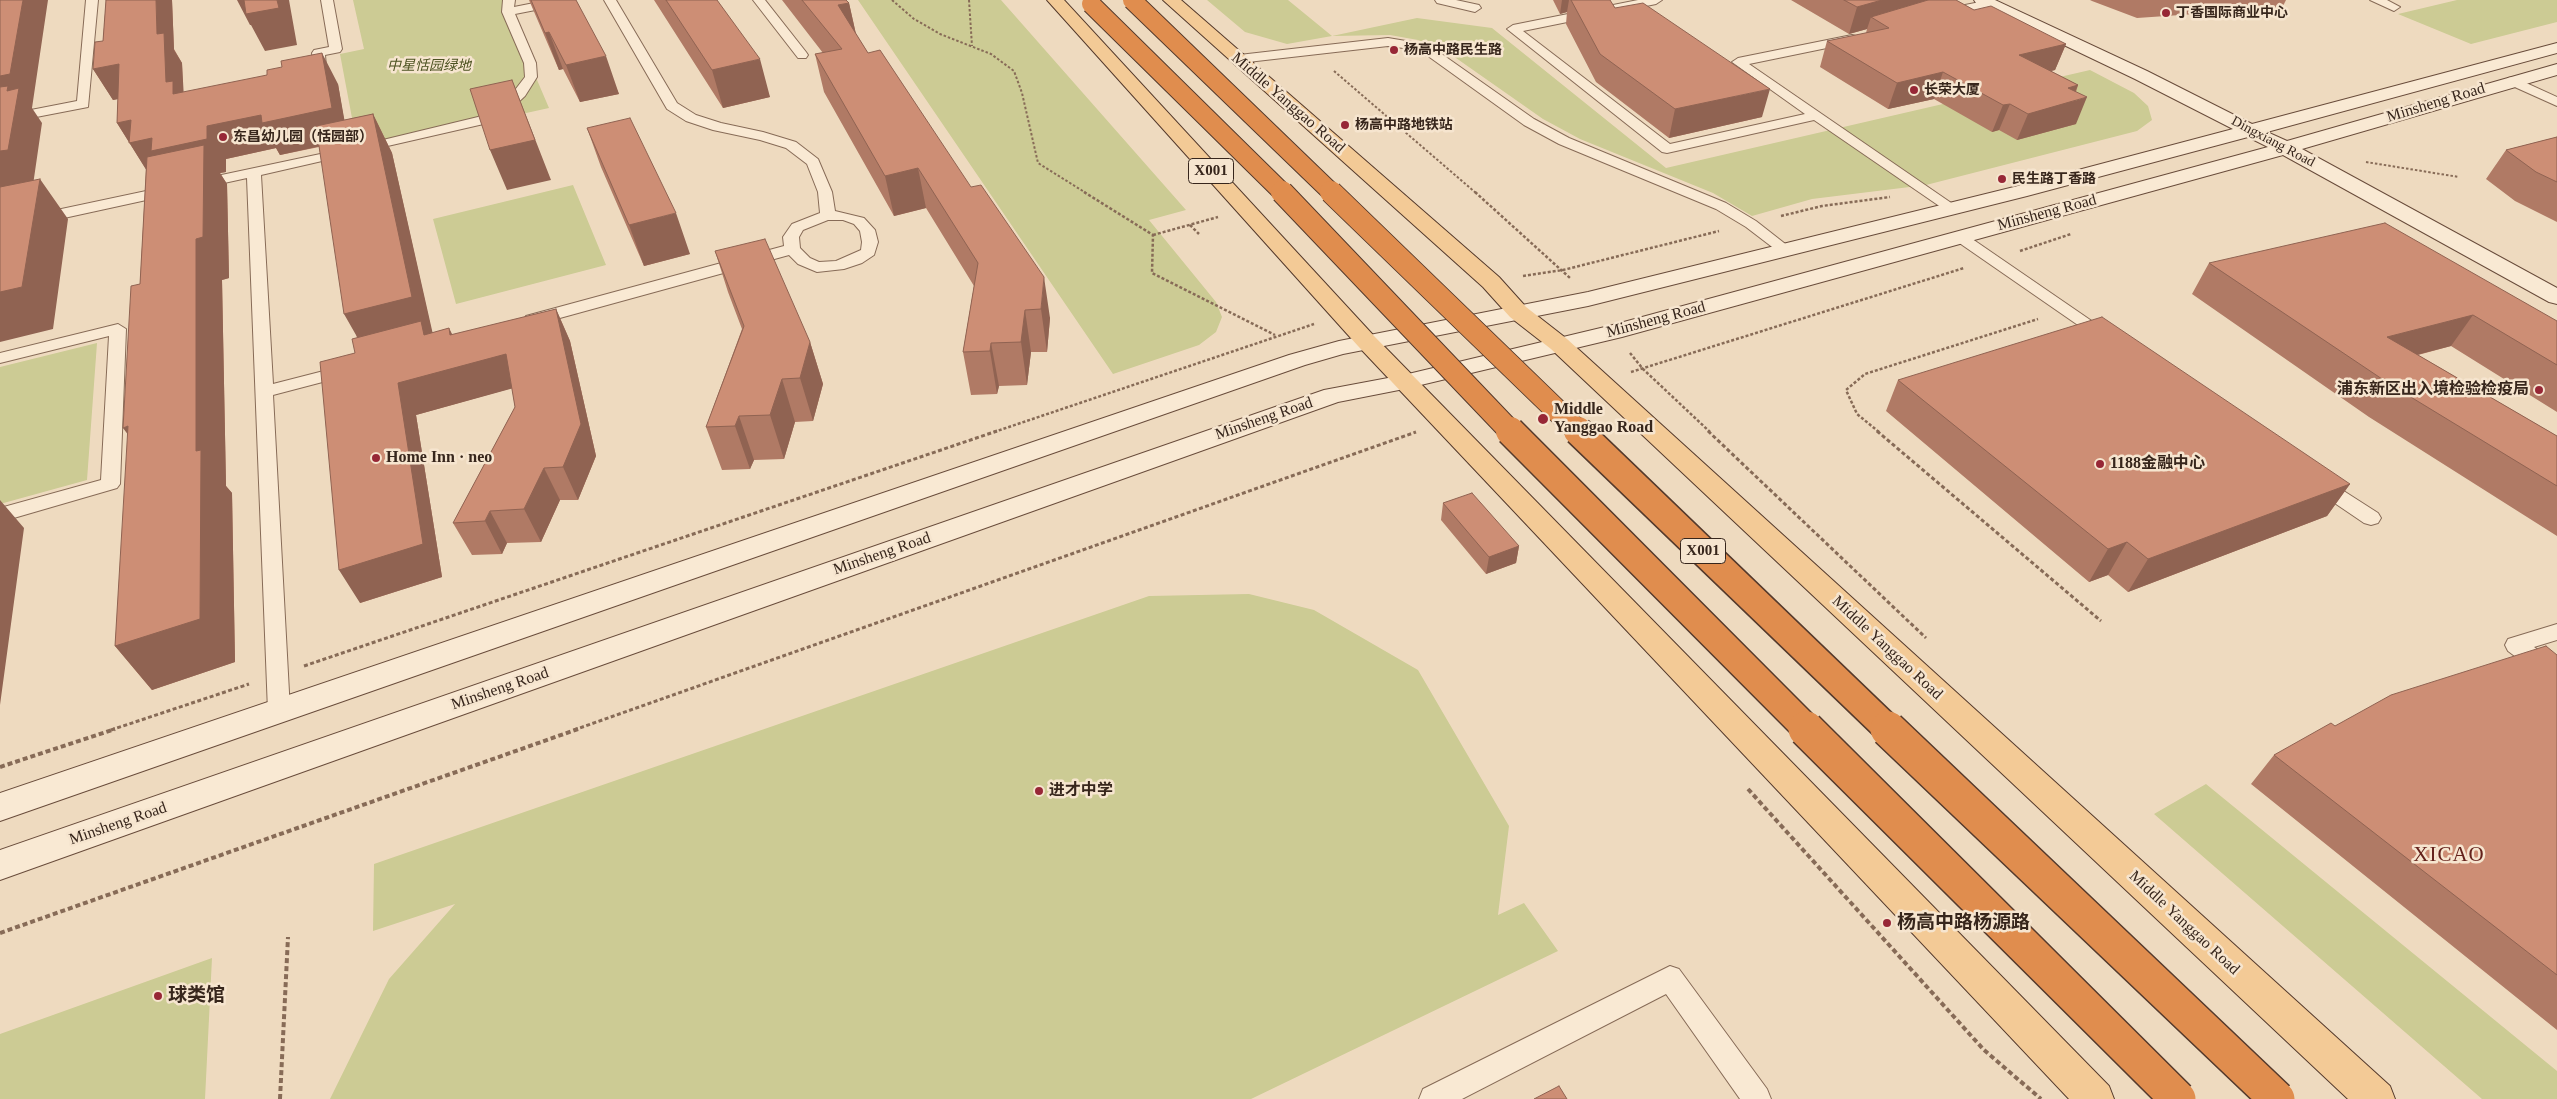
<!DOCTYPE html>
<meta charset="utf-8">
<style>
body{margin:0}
canvas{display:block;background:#eedabf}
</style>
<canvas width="2557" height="1099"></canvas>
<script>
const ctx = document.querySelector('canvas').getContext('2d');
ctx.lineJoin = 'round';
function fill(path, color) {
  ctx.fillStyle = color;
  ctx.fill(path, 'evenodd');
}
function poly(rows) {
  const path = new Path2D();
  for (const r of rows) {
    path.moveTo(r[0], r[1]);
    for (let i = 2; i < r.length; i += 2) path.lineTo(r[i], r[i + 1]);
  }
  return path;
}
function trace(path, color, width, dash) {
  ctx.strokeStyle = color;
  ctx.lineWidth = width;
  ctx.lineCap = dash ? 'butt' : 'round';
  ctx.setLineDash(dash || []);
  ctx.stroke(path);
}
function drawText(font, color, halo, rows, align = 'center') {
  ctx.font = font + ' "Times New Roman","Noto Sans SC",serif';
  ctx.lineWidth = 5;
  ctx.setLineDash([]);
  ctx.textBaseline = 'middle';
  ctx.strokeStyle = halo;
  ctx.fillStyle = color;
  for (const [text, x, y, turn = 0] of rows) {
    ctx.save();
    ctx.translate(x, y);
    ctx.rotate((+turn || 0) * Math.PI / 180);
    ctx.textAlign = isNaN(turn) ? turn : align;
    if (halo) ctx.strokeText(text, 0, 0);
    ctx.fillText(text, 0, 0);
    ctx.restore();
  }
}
fill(poly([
 [353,0,509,0,508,12,549,108,358,150,340,54,364,49],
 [858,0,1001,0,1186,210,1149,220,1216,302,1222,317,1216,332,1199,345,1113,374],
 [1207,0,1288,0,1332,36,1417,18,1492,28,1666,168,2090,70,2134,93,2148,106,2152,120,2137,131,1926,185,1812,199,1752,216,1713,193,1580,139,1543,119,1446,51,1418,40,1390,35,1332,36,1287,44,1245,32],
 [2457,0,2557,0,2557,22,2471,44,2398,14],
 [573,185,606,265,456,304,433,219],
 [97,343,87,480,0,504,0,367],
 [1249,594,1314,610,1418,670,1509,826,1498,915,1524,903,1558,951,1251,1099,330,1099,389,979,455,904,373,931,374,864,1149,596],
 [2206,784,2557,1071,2557,1099,2482,1099,2154,814],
 [212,958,205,1099,0,1099,0,1034]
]), '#cccb94');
const lane = poly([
 [86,0,98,0,88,107,0,124,0,116,77,101,86,0],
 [321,0,333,0,342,49,340,52,325,55,327,79,321,83,315,79,312,53,314,50,329,47,321,0],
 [503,0,515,0,514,7,549,0,572,0,566,4,515,14,536,63,537,77,525,96,510,110,488,123,261,175,273,384,347,365,353,366,356,370,353,374,273,395,290,711,287,717,279,720,271,717,268,711,247,178,0,232,0,222,358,146,478,117,500,104,515,90,525,77,524,63,502,12,503,0],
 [604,0,616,0,677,103,696,115,721,123,763,132,796,142,818,159,832,192,835,211,864,218,875,230,878,242,874,255,862,263,844,269,817,272,798,264,789,255,538,324,526,324,524,320,526,316,784,246,783,237,792,224,820,213,818,192,807,164,786,148,760,140,713,130,686,121,667,109,604,0],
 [828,220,843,220,854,224,860,231,862,242,861,250,836,261,819,262,810,258,800,248,799,237,803,230,828,220],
 [753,0,765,0,806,52,808,55,806,58,798,58,753,0],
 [1435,0,1456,0,1479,5,1481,8,1475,12,1437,3,1435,0],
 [1638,0,1662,0,1656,4,1523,31,1670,144,1805,114,1732,62,1738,58,1852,35,1856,36,1858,39,1856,42,1749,64,1960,209,1953,213,1948,212,1814,120,1667,153,1662,152,1507,29,1513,25,1638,0],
 [1990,0,1994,1,1994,7,1945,17,1939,13,1945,9,1990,0],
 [2370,0,2387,0,2400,7,2394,11,2370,0],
 [1388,38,1418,43,1436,50,1534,119,1569,138,1726,203,1756,221,1793,250,1790,253,1780,253,1746,227,1716,209,1559,144,1524,125,1428,56,1411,49,1388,46,1239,63,1233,59,1239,55,1388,38],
 [2513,77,2557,97,2557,106,2508,84,2506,81,2508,78,2513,77],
 [1960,232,1965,234,2115,337,2113,341,2107,342,2101,341,1955,240,1952,237,1960,232],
 [118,324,126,329,120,484,117,488,0,522,0,508,101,480,109,336,0,363,0,353,118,324],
 [2318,477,2325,479,2378,513,2381,518,2378,523,2371,525,2364,523,2311,487,2308,483,2311,479,2318,477],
 [2557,624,2557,640,2534,647,2557,664,2557,684,2549,682,2508,651,2505,645,2508,639,2557,624],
 [1670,966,1679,969,1767,1089,1771,1099,1740,1099,1666,994,1462,1099,1419,1099,1423,1089,1670,966]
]);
const secondary = poly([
 [1974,0,1995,0,2147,71,2252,124,2557,43,2557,53,2267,132,2287,141,2557,64,2557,75,2302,149,2557,288,2557,304,2549,302,2283,155,1622,337,1404,389,1338,402,0,880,0,850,1324,390,1404,375,1609,326,2268,147,2248,137,2027,196,1588,306,1343,354,1305,365,0,821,0,793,1289,355,1339,341,1588,292,2014,187,2233,129,2135,79,1976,3,1974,0]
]);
const primary = poly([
 [1047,0,1064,0,1374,336,2109,1086,2114,1099,2069,1099,1358,346,1047,0],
 [1163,0,1181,0,1499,277,1526,307,1567,339,2390,1086,2395,1099,2348,1099,1551,349,1510,317,1483,287,1163,0]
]);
trace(lane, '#876b57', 2);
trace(secondary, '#694c3b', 2);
trace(primary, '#553a2c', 2);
trace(poly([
 [892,0,914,19,940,34,991,54,1014,71,1022,93,1038,163,1086,193],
 [969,0,972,46],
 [1334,71,1476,193],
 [2366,162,2459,177]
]), '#876b57', 2, [2.5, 2]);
trace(poly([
 [1084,192,1153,235,1152,273,1275,335],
 [1475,192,1570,278],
 [1781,216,1822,206,1890,197],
 [1190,225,1199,234],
 [1153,235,1218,217],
 [2020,251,2071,234],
 [1523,276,1563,270,1719,231],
 [1630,353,1643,369,1710,432],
 [1631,372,1964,268],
 [994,432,1314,324],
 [1879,432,1857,414,1846,390,1865,374,2038,319]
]), '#876b57', 2.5, [3, 2]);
trace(poly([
 [1708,431,1926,638],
 [1877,431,2101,621],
 [304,666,997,431],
 [111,730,249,684],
 [574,730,1416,432]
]), '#876b57', 3, [4, 2.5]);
trace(poly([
 [0,767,115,729],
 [1748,789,1984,1050,2041,1099],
 [0,933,578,729],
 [280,1099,288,937]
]), '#876b57', 4, [5, 3]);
fill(lane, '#f9e9d3');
fill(secondary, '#f9e9d3');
fill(primary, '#f3ca96');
const highwayBridgeFar3 = poly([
 [1132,0,1332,193],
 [1091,4,1283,193]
]);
const highwayBridgeFar2 = poly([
 [1282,192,1511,432],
 [1331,192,1579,432]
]);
const highwayBridgeFar1 = poly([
 [1510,431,1808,730],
 [1578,431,1889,730]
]);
const highwayBridge = poly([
 [1806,729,2178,1099],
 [1888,729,2277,1099]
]);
trace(highwayBridgeFar3, '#553a2c', 20, []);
trace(highwayBridgeFar2, '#553a2c', 24, []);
trace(highwayBridgeFar1, '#553a2c', 31, []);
trace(highwayBridge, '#553a2c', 38, []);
trace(highwayBridgeFar3, '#e08d4e', 18);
trace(highwayBridgeFar2, '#e08d4e', 22);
trace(highwayBridgeFar1, '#e08d4e', 28);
trace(highwayBridge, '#e08d4e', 35);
fill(poly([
 [106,0,172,0,174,49,182,63,183,92,338,84,344,120,373,114,392,153,432,333,449,328,452,335,556,309,570,341,596,456,578,500,560,500,541,542,507,543,502,554,472,555,453,523,515,407,512,388,416,415,442,577,360,603,355,353,357,338,319,147,280,155,276,148,226,159,226,172,220,173,227,184,229,278,222,280,226,486,232,493,235,662,152,690,115,646,140,284,146,169,117,123,118,99,113,100,93,69,103,41],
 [529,0,576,0,619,94,580,102,563,69,559,70],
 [654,0,717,0,770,97,723,108],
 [782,0,846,0,849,3,856,34,868,53,1050,318,1047,352,1031,352,1027,385,999,386,997,394,971,395,963,352,974,286,926,208,894,216,824,92,815,54,823,53],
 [1553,0,1610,0,1615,8,1762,117,1669,138,1596,82,1566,24,1567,12,1560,14],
 [1791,0,1956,0,1974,10,2066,44,2055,70,2051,71,2078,85,2076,92,2076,124,2017,140,1999,130,1992,132,1934,99,1888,109,1820,67,1827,41,1866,33,1867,29,1849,34],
 [2090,0,2286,0,2282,8,2137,18,2092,1],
 [587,128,690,254,644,266,601,167],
 [2557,137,2557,222,2515,201,2486,179,2506,150],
 [715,251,810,342,823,384,813,421,795,422,784,459,754,460,750,469,722,470,706,427,742,329,728,292],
 [2209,263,2557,321,2557,412,2451,346,2418,355,2557,436,2557,536,2369,417,2192,294],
 [1898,380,2350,484,2327,516,2128,592,2108,575,2089,582,1886,411],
 [1443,503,1519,546,1516,563,1486,574,1441,520],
 [2557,655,2557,1030,2251,784,2274,755,2335,726]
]), '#b07a65');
fill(poly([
 [23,0,48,0,32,108,42,123,33,185,0,192,0,76],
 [156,0,172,0,174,50,182,63,184,99,192,126,166,82,157,34],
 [237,0,289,0,297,45,265,51,251,25,250,25],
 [1562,0,1569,0,1567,12,1560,14],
 [1882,0,1928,0,1871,17,1867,29,1849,34,1857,7],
 [849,3,857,39,838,5],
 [549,32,563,69,559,70,545,33],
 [2066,44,2055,70,2009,81,2019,55],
 [322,53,338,84,348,140,280,155,276,148,226,159,226,172,220,173,227,184,229,278,222,280,226,486,232,493,235,662,152,690,115,646,196,451,150,176,117,123,131,120,207,126],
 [606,56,619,94,580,102,566,65],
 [760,59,770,97,723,108,712,70],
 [119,64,138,95,113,100,93,69],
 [1943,72,1934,99,1888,109,1897,83],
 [512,80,551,180,507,190,490,150],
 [2078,85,2071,102,2087,97,2076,124,2017,140,2028,114,2068,88],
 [1770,89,1762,117,1669,138,1675,109],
 [2010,104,1999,130,1992,132,2003,105],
 [373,114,392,153,434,339,368,356,344,314],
 [918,168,926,208,894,216,885,176],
 [40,179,68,219,53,329,0,342,0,292],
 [676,213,690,254,644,266,629,225],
 [1044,277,1050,318,1047,352,1041,309],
 [556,309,570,341,596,456,578,500,563,467],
 [1025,310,1031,352,1027,385,1021,342],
 [2473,315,2451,346,2366,368,2387,337],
 [449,328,465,360,506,354,521,386,416,415,442,577,360,603,339,570,398,383,450,335],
 [810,342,823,384,813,421,800,378],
 [991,343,999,386,997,394,990,351],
 [782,379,795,422,784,459,770,415],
 [739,416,754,460,750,469,735,426],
 [128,426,155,471,123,428],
 [544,468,560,500,541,542,524,509],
 [2350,484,2327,516,2128,592,2148,559],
 [0,500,24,528,0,705],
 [490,511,507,543,502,554,485,521],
 [2127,542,2108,575,2089,582,2108,549],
 [1519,546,1516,563,1486,574,1489,557]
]), '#906352');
const building = poly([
 [0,0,23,0,10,74,0,76,0,0],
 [106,0,156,0,157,34,164,33,166,82,173,81,173,94,267,75,267,70,282,67,281,61,322,53,332,108,262,123,261,115,207,126,207,139,151,151,152,138,129,143,131,120,117,123,119,64,93,69,95,42,103,41,106,0],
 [244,0,277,0,279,8,246,14,244,0],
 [531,0,576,0,606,56,566,65,549,32,545,33,531,0],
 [666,0,717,0,760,59,712,70,666,0],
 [802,0,846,0,849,3,838,5,868,53,880,50,971,187,981,185,1044,277,1041,309,1025,310,1021,342,991,343,990,351,963,352,978,263,918,168,885,176,815,54,842,49,802,0],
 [1571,0,1610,0,1615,8,1643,3,1770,89,1675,109,1600,54,1571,0],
 [1844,0,1882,0,1857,7,1844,0],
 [1928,0,1956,0,1974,10,1991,6,2066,44,2019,55,2078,85,2068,88,2087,97,2028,114,2010,104,2003,105,1943,72,1897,83,1827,41,1889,28,1871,17,1928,0],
 [512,80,535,140,490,150,470,89,512,80],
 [8,86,7,91,19,88,8,150,0,151,0,87,8,86],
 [373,114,412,297,344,314,316,126,373,114],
 [630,118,676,213,629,225,587,128,630,118],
 [2557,137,2557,182,2536,172,2506,150,2557,137],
 [204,145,203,237,196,239,196,451,201,450,200,619,115,646,128,426,123,428,131,286,140,284,147,157,204,145],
 [40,179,22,287,0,292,0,187,40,179],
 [2385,223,2557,321,2557,365,2473,315,2387,337,2557,436,2557,486,2391,385,2209,263,2385,223],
 [765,239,810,342,800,378,782,379,770,415,739,416,735,426,706,427,744,326,715,251,765,239],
 [556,309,581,424,563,467,544,468,524,509,490,511,485,521,453,523,515,407,506,354,398,383,423,544,339,570,320,362,355,353,352,339,421,321,424,335,449,328,450,335,556,309],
 [2102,317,2350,484,2148,559,2127,542,2108,549,1898,380,2102,317],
 [1472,493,1519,546,1489,557,1443,503,1472,493],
 [2546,646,2557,655,2557,975,2274,755,2331,723,2335,726,2391,695,2546,646],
 [1559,1086,1567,1099,1534,1099,1559,1086]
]);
fill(building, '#cd8e75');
trace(building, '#906352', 1);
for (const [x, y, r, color] of [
 [2166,13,5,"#972736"],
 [1394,50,5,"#972736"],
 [1914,90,5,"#972736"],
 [1345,125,5,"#972736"],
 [223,137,5,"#972736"],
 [2002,179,5,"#972736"],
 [2539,390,5,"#972736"],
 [1543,419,6,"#972736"],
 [376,458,5,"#972736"],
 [2100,464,5,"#972736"],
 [1039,791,5,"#972736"],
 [1887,923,5,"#972736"],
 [158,996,5,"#972736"]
]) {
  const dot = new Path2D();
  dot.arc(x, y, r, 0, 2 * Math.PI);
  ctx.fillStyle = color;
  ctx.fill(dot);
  trace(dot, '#f6e5cf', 2);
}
drawText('bold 14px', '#37261c', '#f6e5cf', [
 ["丁香国际商业中心",2176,13],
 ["杨高中路民生路",1404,50],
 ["长荣大厦",1924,90],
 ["杨高中路地铁站",1355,125],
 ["东昌幼儿园（恬园部）",233,137],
 ["民生路丁香路",2012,179]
], 'left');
drawText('italic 14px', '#4d5322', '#f6e5cf', [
 ["中星恬园绿地",429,66]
]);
drawText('14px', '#37261c', '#f6e5cf', [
 ["Dingxiang Road",2273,142,28]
]);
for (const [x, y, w] of [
 [1211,171,45],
 [1703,551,45]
]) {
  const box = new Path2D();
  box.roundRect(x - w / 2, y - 12.5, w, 25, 4);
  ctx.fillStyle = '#f6e5cf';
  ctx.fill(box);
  trace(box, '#37261c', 1);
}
drawText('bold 15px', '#37261c', null, [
 ["X001",1211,171],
 ["X001",1703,551]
]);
drawText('16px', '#37261c', '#f6e5cf', [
 ["Middle Yanggao Road",1288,103,41],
 ["Minsheng Road",2436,103,-17],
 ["Minsheng Road",2047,213,-15],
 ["Minsheng Road",1656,320,-15],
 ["Minsheng Road",1264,419,-19],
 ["Minsheng Road",882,554,-19],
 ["Middle Yanggao Road",1887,648,43],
 ["Minsheng Road",500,689,-19],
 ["Minsheng Road",118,824,-19],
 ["Middle Yanggao Road",2184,923,43]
]);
drawText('bold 16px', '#37261c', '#f6e5cf', [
 ["浦东新区出入境检验检疫局",2529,390,"right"],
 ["Middle",1554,410],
 ["Yanggao Road",1554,428],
 ["Home Inn · neo",386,458],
 ["1188金融中心",2110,464],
 ["进才中学",1049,791]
], 'left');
drawText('bold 19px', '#37261c', '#f6e5cf', [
 ["杨高中路杨源路",1897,923],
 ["球类馆",168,996]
], 'left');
ctx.letterSpacing = '1px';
drawText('21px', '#64211b', '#f6e5cf', [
 ["XICAO",2449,855]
]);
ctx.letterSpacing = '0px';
</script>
